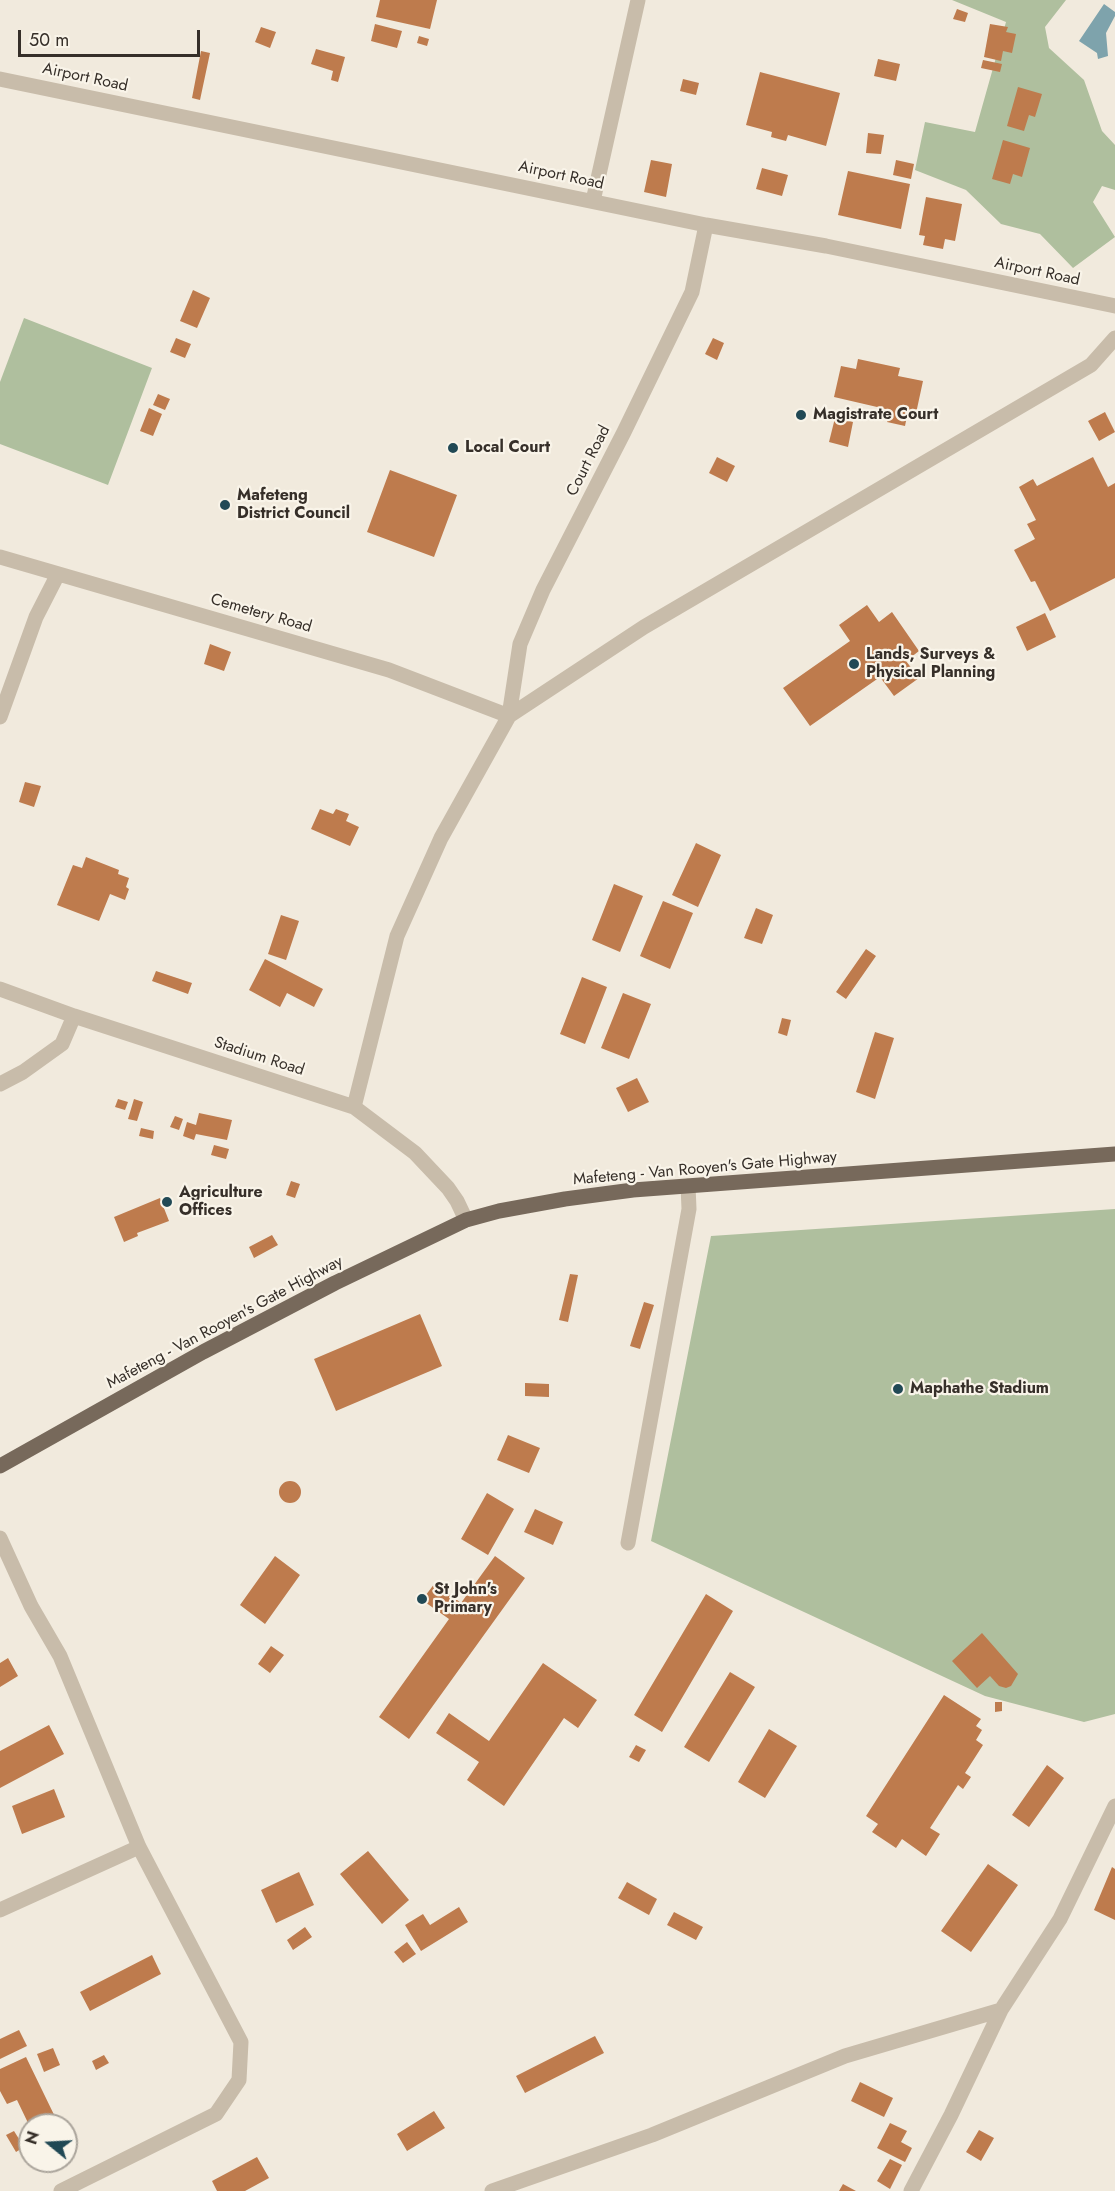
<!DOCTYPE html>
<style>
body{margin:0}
#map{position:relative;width:1115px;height:2191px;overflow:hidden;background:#f1eadd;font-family:Jost,sans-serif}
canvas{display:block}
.north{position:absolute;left:18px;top:2113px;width:60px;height:60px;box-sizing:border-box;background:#f9f4e9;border:2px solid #aba59c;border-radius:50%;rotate:288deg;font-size:16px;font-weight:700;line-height:24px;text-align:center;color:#362f29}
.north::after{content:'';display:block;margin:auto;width:21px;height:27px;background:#214955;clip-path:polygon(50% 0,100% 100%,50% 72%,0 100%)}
.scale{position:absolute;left:18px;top:30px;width:182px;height:27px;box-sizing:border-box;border:3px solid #362f29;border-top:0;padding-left:8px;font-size:18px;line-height:21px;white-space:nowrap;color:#362f29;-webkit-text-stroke:4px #f9f4e9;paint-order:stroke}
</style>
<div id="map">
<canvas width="1115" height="2191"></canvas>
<div class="north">N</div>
<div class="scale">50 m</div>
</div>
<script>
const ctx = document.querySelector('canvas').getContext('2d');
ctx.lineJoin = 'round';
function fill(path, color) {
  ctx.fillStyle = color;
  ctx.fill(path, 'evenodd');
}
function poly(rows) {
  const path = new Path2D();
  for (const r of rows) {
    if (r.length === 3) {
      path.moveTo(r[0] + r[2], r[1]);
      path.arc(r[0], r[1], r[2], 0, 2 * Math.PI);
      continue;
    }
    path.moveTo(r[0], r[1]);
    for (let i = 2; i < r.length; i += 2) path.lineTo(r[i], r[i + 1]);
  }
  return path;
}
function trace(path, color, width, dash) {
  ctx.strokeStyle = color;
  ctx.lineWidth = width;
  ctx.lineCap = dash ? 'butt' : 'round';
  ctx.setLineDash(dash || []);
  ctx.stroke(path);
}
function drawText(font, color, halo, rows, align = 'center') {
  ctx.font = font + ' Jost,sans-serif';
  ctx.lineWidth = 4.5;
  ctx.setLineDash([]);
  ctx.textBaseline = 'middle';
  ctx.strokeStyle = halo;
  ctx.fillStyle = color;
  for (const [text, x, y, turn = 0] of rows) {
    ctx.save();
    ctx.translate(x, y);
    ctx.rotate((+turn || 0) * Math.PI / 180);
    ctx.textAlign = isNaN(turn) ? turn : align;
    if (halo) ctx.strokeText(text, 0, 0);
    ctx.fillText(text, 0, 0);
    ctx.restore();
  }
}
fill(poly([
 [952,0,1066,0,1045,27,1049,48,1084,80,1102,131,1115,145,1115,190,1102,186,1093,202,1115,237,1073,268,1040,234,1001,224,966,190,915,170,925,122,975,132,1006,22],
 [24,318,152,368,108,485,0,444,0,382],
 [1115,1209,1115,1714,1084,1722,985,1696,651,1541,711,1236]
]), '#afbf9e');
fill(poly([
 [1104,4,1115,12,1115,16,1106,33,1108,56,1098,59,1097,53,1079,41]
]), '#7ea3ac');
fill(poly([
 [380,0,437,0,430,29,376,17],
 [957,9,968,13,965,22,953,19],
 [375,24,402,31,397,48,371,41],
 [990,24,1008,27,1006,32,1016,34,1012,53,1003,51,1001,61,984,57],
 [261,27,276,32,270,48,255,42],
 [419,36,429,39,427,46,417,43],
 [316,49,345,57,338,82,331,80,333,71,311,64],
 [201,51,210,53,200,100,192,98],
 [878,59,900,64,896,81,874,76],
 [983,60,1002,64,1000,72,981,68],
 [760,72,840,93,826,146,788,135,786,141,771,137,772,132,746,125],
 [683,79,699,83,696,95,680,91],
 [1018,87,1042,94,1035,117,1029,115,1024,131,1007,126],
 [868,133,884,135,881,154,866,153],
 [1003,140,1030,148,1022,177,1013,174,1010,184,992,179],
 [651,160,672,164,666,197,644,192],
 [896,160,914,164,911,179,893,175],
 [762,168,788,175,782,196,756,189],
 [848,171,910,184,901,229,838,215],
 [926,197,962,204,955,241,945,239,943,249,923,245,925,236,919,235],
 [193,290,210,298,197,328,180,321],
 [176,338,191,344,185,358,170,352],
 [713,338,724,343,717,360,705,354],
 [858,359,900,368,898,376,923,381,915,418,907,416,905,426,887,422,890,410,834,397,841,366,856,369],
 [158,394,170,399,165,410,153,405],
 [149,408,162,414,153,436,140,431],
 [1105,412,1115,432,1099,441,1088,421],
 [835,418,853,422,848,447,829,442],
 [717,457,735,466,727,482,709,473],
 [1093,457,1108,487,1115,483,1115,578,1050,611,1035,581,1031,582,1014,550,1035,539,1027,524,1036,520,1019,487,1033,479,1037,486],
 [390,470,457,495,434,557,367,532],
 [867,605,879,622,892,612,919,651,906,661,919,678,894,696,880,677,810,726,783,688,850,641,839,625],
 [1045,613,1056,637,1027,651,1016,627],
 [210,644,231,652,224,671,204,664],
 [25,782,41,786,34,807,19,802],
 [320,809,333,814,336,809,349,814,346,821,359,827,350,846,311,829],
 [696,843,721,855,698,907,672,895],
 [86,857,119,870,118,874,129,878,126,887,129,889,125,900,110,894,99,921,57,905,73,865,82,868],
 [614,884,643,896,620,952,592,940],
 [663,901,693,913,670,969,640,956],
 [756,908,773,915,762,944,744,938],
 [281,915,299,921,286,960,268,954],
 [866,949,876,956,846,999,836,992],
 [265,959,323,989,314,1007,287,993,280,1007,249,990],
 [156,971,192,983,188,994,152,981],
 [582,977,607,987,585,1044,560,1034],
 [623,993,651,1004,629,1059,601,1048],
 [782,1018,791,1020,787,1036,778,1033],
 [875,1032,894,1038,875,1099,856,1092],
 [637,1078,649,1102,628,1112,616,1088],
 [118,1099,128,1102,125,1110,115,1107],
 [134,1099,143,1102,137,1121,128,1119],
 [199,1113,232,1120,227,1140,196,1134,194,1140,183,1136,187,1122,196,1125],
 [175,1116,183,1119,179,1130,170,1127],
 [141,1128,154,1131,153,1139,139,1136],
 [214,1145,229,1149,226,1159,211,1155],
 [291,1181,300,1184,295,1198,286,1195],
 [160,1198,169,1221,137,1233,138,1236,124,1242,114,1217],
 [272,1235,278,1245,254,1258,249,1247],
 [570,1274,578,1275,568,1322,559,1320],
 [644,1302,654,1305,640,1349,630,1346],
 [420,1314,442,1366,336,1411,314,1359],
 [525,1383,549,1384,549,1397,525,1396],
 [508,1435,540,1448,529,1473,497,1460],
 [290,1492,11],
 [487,1493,514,1509,488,1555,461,1539],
 [535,1509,563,1522,553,1545,524,1532],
 [275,1556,300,1575,265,1624,240,1605],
 [495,1556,525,1578,409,1739,379,1717,449,1619,422,1600,435,1583,461,1603],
 [706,1594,733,1611,662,1732,634,1715],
 [982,1633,1018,1674,1011,1686,1006,1688,999,1686,990,1676,977,1688,952,1661],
 [271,1646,284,1655,270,1673,258,1664],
 [8,1658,18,1676,0,1687,0,1663],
 [543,1663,597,1700,578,1728,564,1718,504,1806,467,1780,479,1762,436,1733,449,1713,489,1741],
 [730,1672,755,1687,709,1762,684,1747],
 [944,1695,981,1719,976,1726,982,1730,976,1740,983,1745,965,1773,971,1777,963,1789,958,1785,930,1828,940,1834,926,1856,902,1839,896,1848,872,1832,878,1824,866,1816],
 [995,1702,1002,1702,1002,1711,995,1712],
 [49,1725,64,1754,0,1788,0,1751],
 [769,1729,797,1746,765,1798,738,1782],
 [636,1745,646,1750,639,1762,629,1757],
 [1047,1765,1064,1778,1029,1827,1012,1815],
 [54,1789,65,1817,22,1834,12,1806],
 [368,1851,409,1900,382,1924,340,1874],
 [988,1864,1018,1885,971,1952,941,1931],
 [1112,1867,1115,1869,1115,1920,1094,1910],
 [299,1872,314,1905,276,1923,261,1890],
 [627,1882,657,1899,649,1915,618,1898],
 [459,1907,468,1922,421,1951,405,1925,423,1914,430,1925],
 [674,1912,703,1927,696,1940,667,1925],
 [305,1927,312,1937,293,1950,287,1940],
 [407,1942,416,1954,403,1963,394,1952],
 [152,1955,161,1974,90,2011,80,1992],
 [19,2030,27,2046,0,2059,0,2039],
 [595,2036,604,2053,525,2093,516,2076],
 [53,2048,60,2065,44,2072,37,2054],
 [104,2055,109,2063,96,2070,92,2061],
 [26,2057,59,2125,29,2125,17,2100,7,2104,0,2091,0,2069],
 [860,2082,893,2098,884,2117,851,2101],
 [434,2111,445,2128,407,2151,397,2134],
 [890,2123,907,2131,901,2142,912,2148,905,2162,877,2148],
 [979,2130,994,2138,981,2161,966,2152],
 [14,2131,24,2147,16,2152,6,2135],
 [257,2157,269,2178,245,2191,217,2191,212,2181],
 [890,2159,902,2165,890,2189,877,2181],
 [843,2184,856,2191,839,2191]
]), '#be7b4d');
trace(poly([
 [0,79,706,225,826,246,1115,306],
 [593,201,638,0],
 [0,557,389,670,509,716],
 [509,716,520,644,543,590,624,432,692,292,706,225],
 [0,717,36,617,58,574],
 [0,989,74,1016,354,1107,415,1153,448,1188,457,1201,466,1220],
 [0,1084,23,1072,62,1044,74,1016],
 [354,1107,397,936,441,838,509,716,644,627,1091,365,1115,338],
 [0,1538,31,1606,60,1656,139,1847,241,2042,239,2080,216,2114,61,2191],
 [628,1543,689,1209,688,1186],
 [0,1910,139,1847],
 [492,2191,652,2135,845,2056,1001,2010],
 [911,2191,951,2115,1001,2010,1060,1919,1115,1806]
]), '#c8bcaa', 15);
trace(poly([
 [0,1466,203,1352,335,1283,466,1220,499,1211,565,1199,633,1190,1115,1154]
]), '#77695b', 15);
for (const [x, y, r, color] of [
 [801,415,6,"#214955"],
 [453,448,6,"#214955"],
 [225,505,6,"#214955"],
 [854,664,6,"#214955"],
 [167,1202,6,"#214955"],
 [898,1389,6,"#214955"],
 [422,1599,6,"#214955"]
]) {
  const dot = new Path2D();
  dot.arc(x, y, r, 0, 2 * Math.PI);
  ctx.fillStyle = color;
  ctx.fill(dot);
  trace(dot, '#f9f4e9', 2);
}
drawText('16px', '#362f29', '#f9f4e9', [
 ["Airport Road",85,78,12],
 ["Airport Road",561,176,12],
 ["Airport Road",1037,272,12],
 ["Court Road",589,461,-63],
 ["Cemetery Road",261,614,16],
 ["Stadium Road",259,1057,18],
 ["Mafeteng - Van Rooyen's Gate Highway",705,1169,-5],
 ["Mafeteng - Van Rooyen's Gate Highway",225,1323,-28]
]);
drawText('bold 16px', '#362f29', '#f9f4e9', [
 ["Magistrate Court",813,415],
 ["Local Court",465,448],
 ["Mafeteng",237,496],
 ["District Council",237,514],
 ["Lands, Surveys &",866,655],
 ["Physical Planning",866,673],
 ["Agriculture",179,1193],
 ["Offices",179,1211],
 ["Maphathe Stadium",910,1389],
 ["St John's",434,1590],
 ["Primary",434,1608]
], 'left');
</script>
